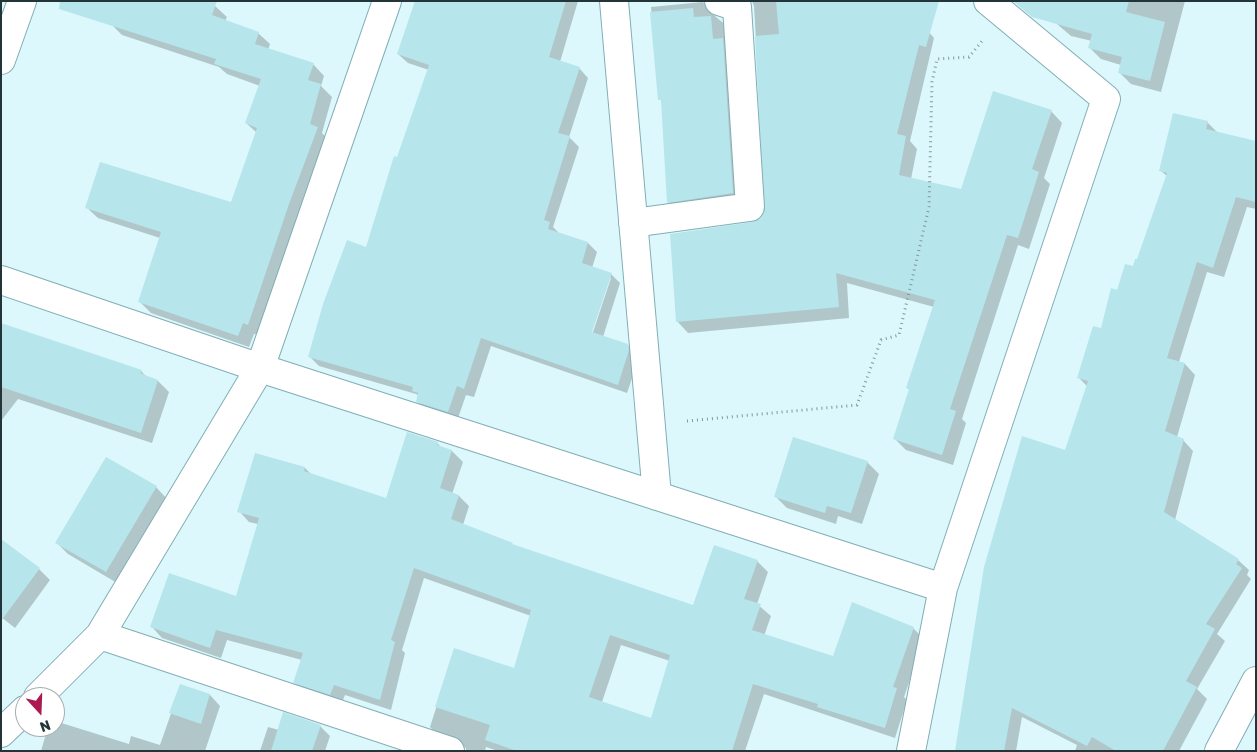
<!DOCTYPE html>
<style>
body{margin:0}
#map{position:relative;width:1257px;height:752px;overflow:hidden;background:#dcf8fc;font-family:Rubik,sans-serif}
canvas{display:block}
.frame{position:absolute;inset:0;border:2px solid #233538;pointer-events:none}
.north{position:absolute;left:15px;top:687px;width:50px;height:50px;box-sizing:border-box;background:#fff;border:1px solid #a7aeaf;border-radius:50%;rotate:160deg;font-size:14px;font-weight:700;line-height:20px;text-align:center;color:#233538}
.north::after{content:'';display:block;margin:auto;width:18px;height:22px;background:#ab1950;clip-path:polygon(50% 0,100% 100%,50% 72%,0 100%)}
</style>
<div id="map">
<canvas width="1257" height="752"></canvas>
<div class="frame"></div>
<div class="north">N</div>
</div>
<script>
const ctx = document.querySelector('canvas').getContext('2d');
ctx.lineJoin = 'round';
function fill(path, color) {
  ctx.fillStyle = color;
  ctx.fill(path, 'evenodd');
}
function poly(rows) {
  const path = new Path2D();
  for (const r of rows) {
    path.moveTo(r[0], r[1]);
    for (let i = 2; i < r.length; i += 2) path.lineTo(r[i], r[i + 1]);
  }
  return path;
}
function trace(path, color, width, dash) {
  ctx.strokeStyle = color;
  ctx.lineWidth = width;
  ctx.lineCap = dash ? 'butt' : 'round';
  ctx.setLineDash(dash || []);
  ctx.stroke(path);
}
fill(poly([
 [202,1,215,6,227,17,225,21,258,33,270,44,268,50,313,64,324,76,321,86,332,97,322,133,328,139,259,335,254,334,249,347,151,313,140,302,160,238,98,218,86,207,232,204,256,132,246,123,260,86,227,74,219,67,122,35,111,24],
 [419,1,578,1,560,62,579,68,588,78,569,137,579,147,553,227,559,233,588,243,597,252,592,268,611,274,620,283,603,337,627,345,637,354,638,361,627,393,491,346,474,397,466,395,457,421,427,411,417,401,419,396,416,394,319,366,309,356,367,248,429,70,408,63,398,54],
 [609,278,611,278,591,338,589,337],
 [752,1,902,1,934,38,910,141,917,149,911,179,962,190,1051,111,1062,123,1044,178,1050,184,1029,249,1018,245,962,419,966,423,953,465,906,450,895,439,910,390,907,388,934,307,847,283,849,318,688,333,677,321,752,224,760,220,766,214,754,6],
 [1030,1,1185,1,1161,92,1131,84,1119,72,1121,65,1101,59,1090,48,1092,41,1071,36],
 [703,2,716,17,733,31,744,204,680,213,669,202,662,102,660,99,651,7],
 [1207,122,1218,133,1256,142,1256,209,1247,207,1224,277,1207,272,1179,362,1185,364,1195,375,1177,437,1183,440,1193,451,1175,520,1238,560,1249,570,1247,575,1251,579,1217,634,1225,641,1197,689,1207,699,1179,751,1075,751,1077,745,1022,717,1016,751,958,751,1088,387,1079,378,1118,292,1138,261,1167,176,1161,171],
 [1,325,141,371,147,377,158,381,169,392,152,443,18,399,1,421],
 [437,443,442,448,452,451,463,462,452,494,459,496,469,506,463,525,515,547,693,606,757,561,768,572,757,604,771,616,764,636,834,658,913,628,924,639,904,697,907,700,895,738,764,694,745,751,498,751,486,747,485,751,466,751,466,748,440,738,430,727,455,649,515,669,531,616,424,578,402,650,405,653,391,710,345,695,341,705,305,693,294,682,302,660,227,640,221,658,162,638,152,627,237,598,258,524,249,522,239,511,256,454,305,468,312,475,387,500],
 [621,645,670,661,652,719,602,702],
 [867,462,879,474,862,524,838,516,836,524,787,508,776,497],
 [156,487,167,499,117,583,68,554,57,543],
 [39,569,50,580,15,628,1,617],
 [181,685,210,695,220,706,205,751,41,751,48,727,55,727,55,721,129,744,131,736,160,745],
 [320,726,330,736,325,751,260,751,268,727,279,730]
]), '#0003');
fill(poly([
 [60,1,217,1,212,15,259,32,255,44,314,63,308,80,321,84,310,124,318,127,289,204,248,325,243,323,238,336,138,302,161,232,85,208,100,162,231,202,257,128,245,123,261,79,214,64,216,59,59,9],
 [415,1,566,1,549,57,580,67,558,133,570,136,544,220,550,222,548,229,588,242,582,263,612,273,592,332,628,344,629,350,618,385,481,338,464,389,457,386,448,412,416,402,418,393,412,391,413,387,308,357,323,304,347,240,366,247,394,156,397,157,429,65,397,54],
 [776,1,939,1,926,47,919,45,897,134,906,136,899,175,961,189,993,91,1052,110,1032,169,1039,172,1018,238,1007,235,950,409,956,411,942,455,893,439,909,389,906,388,935,300,836,273,839,307,676,322,670,234,752,222,760,219,764,213,755,36,779,34],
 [1013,1,1129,1,1126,12,1165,22,1150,81,1118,73,1122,57,1088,48,1092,34,1032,17],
 [693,8,694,17,711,16,713,39,723,38,733,193,667,203,661,100,658,100,650,12],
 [1173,113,1208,121,1206,129,1256,141,1256,202,1236,197,1213,268,1197,262,1167,358,1185,363,1165,431,1184,439,1164,512,1239,559,1236,564,1242,568,1206,624,1215,629,1186,681,1197,687,1163,751,1116,751,1092,737,1087,746,1012,708,1004,751,955,751,984,567,1022,436,1065,450,1088,381,1077,378,1093,326,1101,328,1111,288,1117,290,1125,264,1133,266,1135,259,1137,259,1167,173,1159,171],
 [1,323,142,370,140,373,158,380,141,433,1,387],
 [407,432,438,442,437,445,452,450,440,488,459,495,451,519,513,543,512,544,693,605,714,545,758,560,744,599,761,604,752,630,833,656,852,602,914,627,893,687,897,688,885,728,817,707,818,704,753,684,732,751,517,751,485,740,490,725,435,707,454,648,514,668,531,610,414,568,391,640,395,642,380,700,334,685,330,695,293,683,303,653,216,630,210,648,150,627,169,573,236,596,259,518,237,512,255,453,305,467,304,471,386,498],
 [610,635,670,655,651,718,589,697],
 [793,437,868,461,851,513,827,506,825,513,774,497],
 [106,457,157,486,106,572,55,543],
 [1,539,40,568,1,621],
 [180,684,210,694,201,724,169,713],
 [283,712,321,725,312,751,271,751]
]), '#b6e5ec');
const minor = poly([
 [614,1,657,496],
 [633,223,750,207,737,7,719,1],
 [1,280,260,368,943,588],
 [100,635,450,751],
 [38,697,100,635,260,368,387,1],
 [1,733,25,710],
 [911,751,943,588,1106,99,988,1]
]);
const tertiary = poly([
 [1,60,22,1],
 [1219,751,1256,681]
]);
trace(minor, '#81aeb5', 30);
trace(tertiary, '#81aeb5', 30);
trace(poly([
 [687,421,857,405,881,340,899,335,929,207,932,82,937,59,969,57,982,41]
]), '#81989c', 3, [1, 4]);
trace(minor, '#fff', 28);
trace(tertiary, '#fff', 28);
</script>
